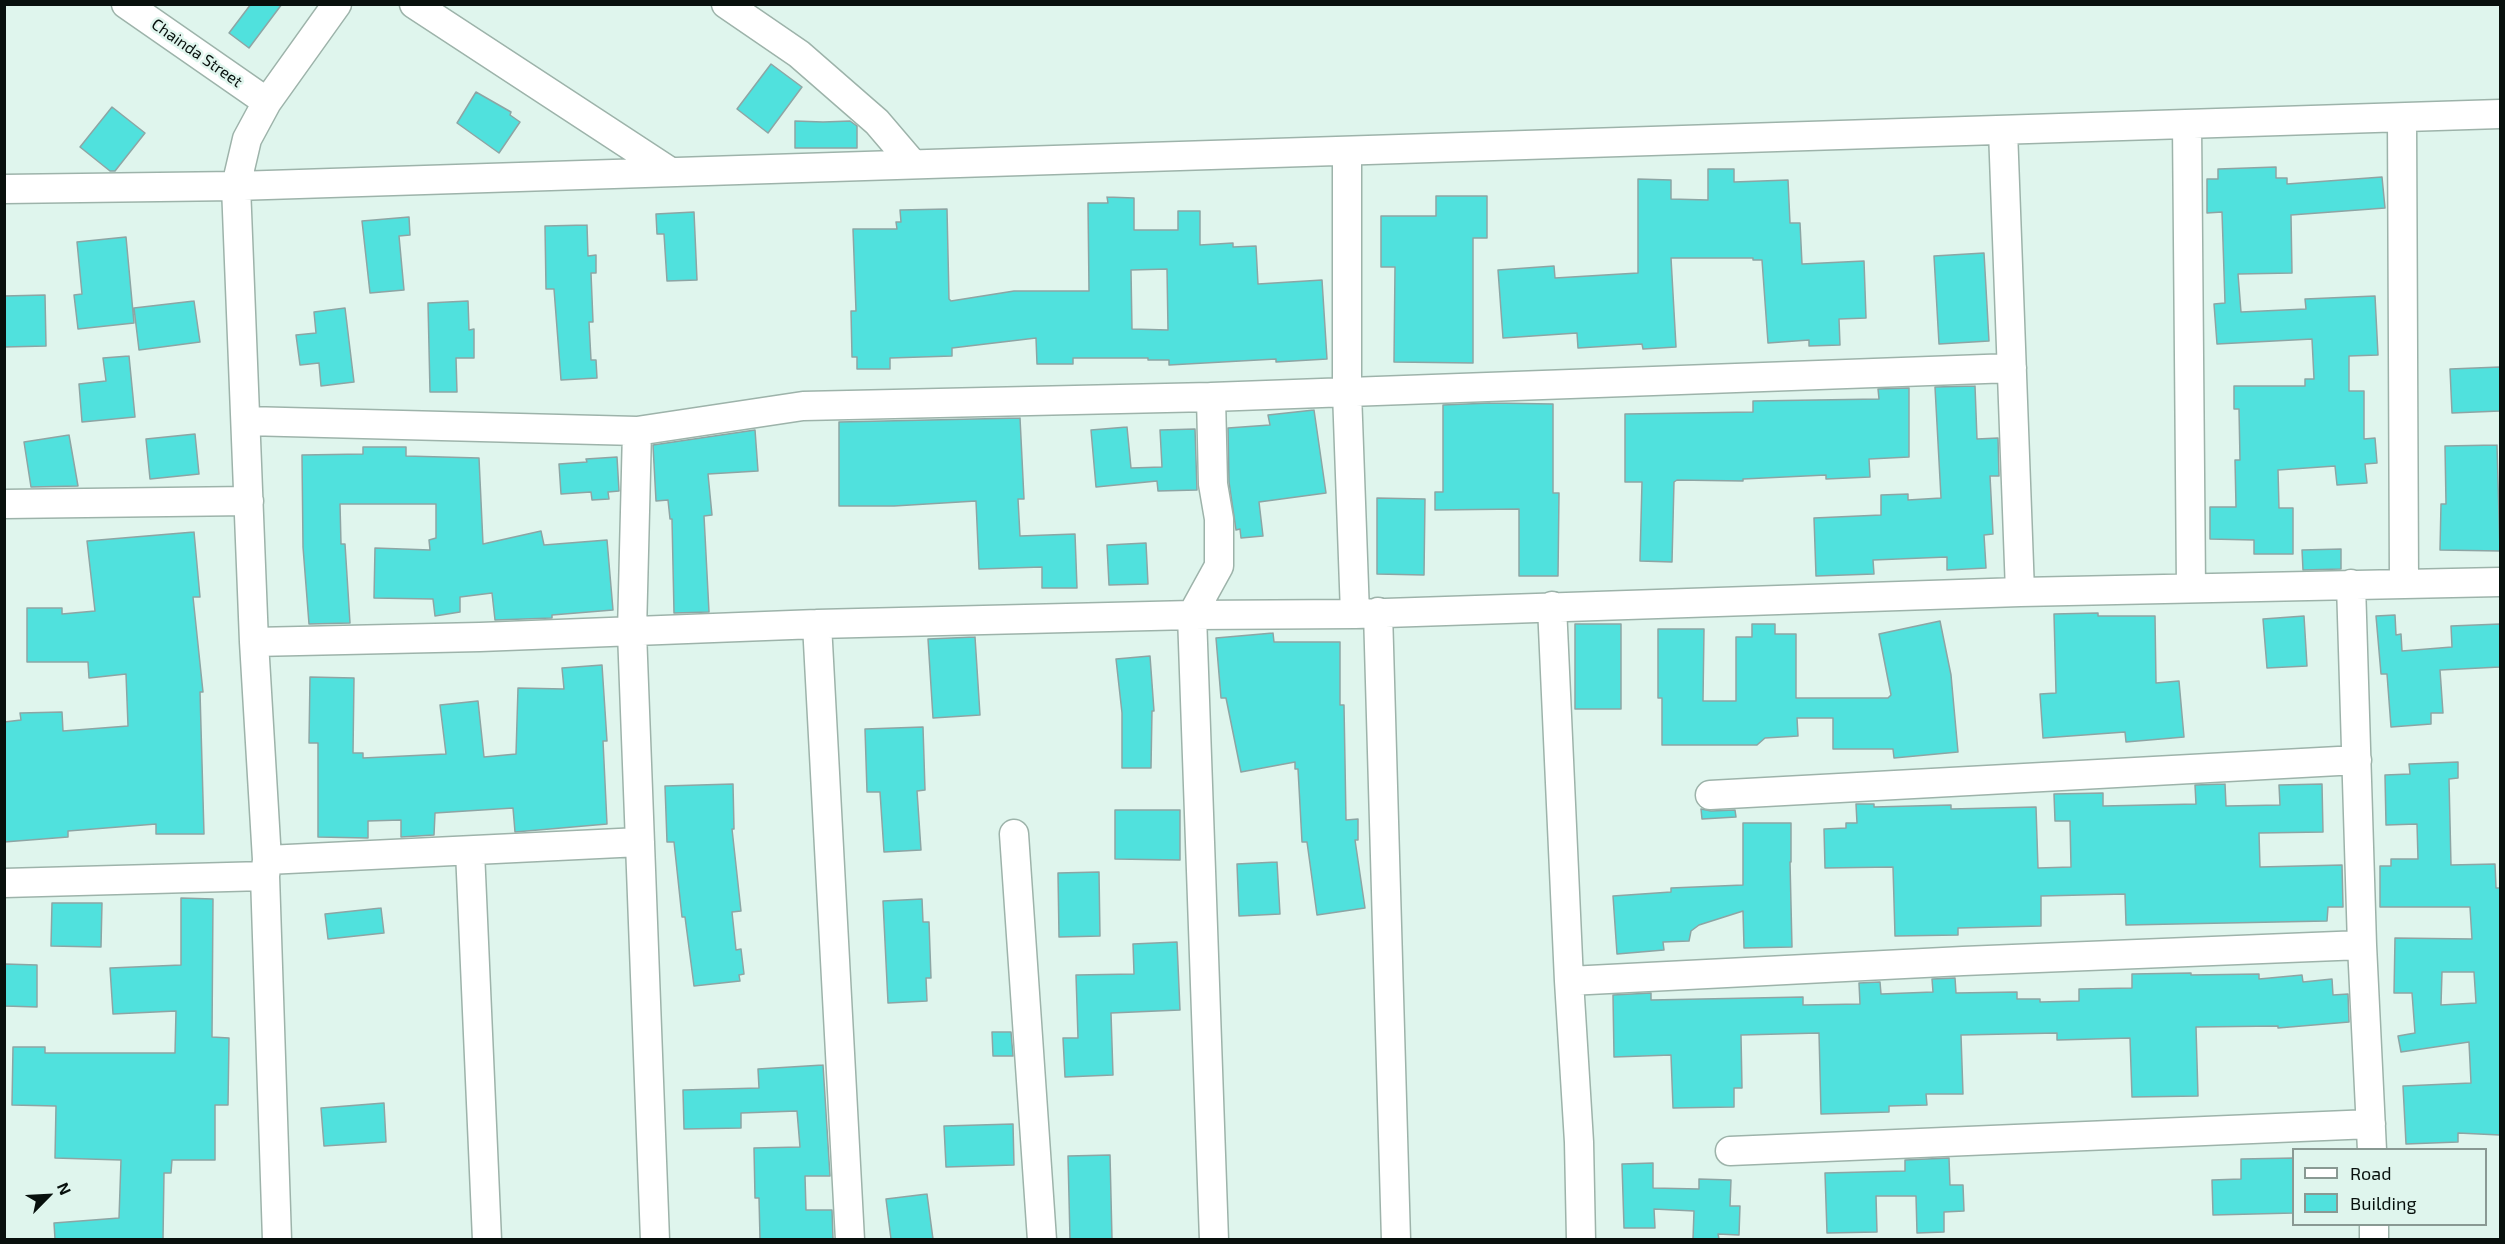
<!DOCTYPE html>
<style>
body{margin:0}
#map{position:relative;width:2505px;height:1244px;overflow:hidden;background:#dff5ed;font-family:"Exo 2",sans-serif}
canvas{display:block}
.frame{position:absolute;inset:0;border:6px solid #08100d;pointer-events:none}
.legend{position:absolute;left:2292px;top:1148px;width:195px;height:78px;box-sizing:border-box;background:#dff5ed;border:2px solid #899993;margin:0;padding:8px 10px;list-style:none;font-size:18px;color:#08100d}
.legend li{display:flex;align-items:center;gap:12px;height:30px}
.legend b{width:30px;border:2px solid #899993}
.north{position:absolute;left:18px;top:1166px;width:60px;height:60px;-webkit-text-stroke:4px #dff5ed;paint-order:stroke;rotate:66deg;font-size:16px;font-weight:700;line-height:24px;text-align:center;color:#08100d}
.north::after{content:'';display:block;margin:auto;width:21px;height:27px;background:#08100d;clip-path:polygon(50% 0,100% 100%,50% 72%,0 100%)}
</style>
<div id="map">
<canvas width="2505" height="1244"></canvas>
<div class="frame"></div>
<ul class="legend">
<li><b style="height:8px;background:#fff"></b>Road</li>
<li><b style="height:16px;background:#50e1dd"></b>Building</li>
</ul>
<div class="north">N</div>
</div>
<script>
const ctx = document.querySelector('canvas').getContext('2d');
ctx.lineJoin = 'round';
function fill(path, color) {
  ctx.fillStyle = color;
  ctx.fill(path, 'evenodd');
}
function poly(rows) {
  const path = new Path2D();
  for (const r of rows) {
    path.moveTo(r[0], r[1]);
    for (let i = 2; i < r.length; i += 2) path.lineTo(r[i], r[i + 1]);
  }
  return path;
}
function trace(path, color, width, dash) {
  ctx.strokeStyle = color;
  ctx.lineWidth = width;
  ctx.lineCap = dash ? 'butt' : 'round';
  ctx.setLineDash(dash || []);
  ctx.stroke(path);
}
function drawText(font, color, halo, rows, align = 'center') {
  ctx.font = font + ' "Exo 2",sans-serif';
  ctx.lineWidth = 5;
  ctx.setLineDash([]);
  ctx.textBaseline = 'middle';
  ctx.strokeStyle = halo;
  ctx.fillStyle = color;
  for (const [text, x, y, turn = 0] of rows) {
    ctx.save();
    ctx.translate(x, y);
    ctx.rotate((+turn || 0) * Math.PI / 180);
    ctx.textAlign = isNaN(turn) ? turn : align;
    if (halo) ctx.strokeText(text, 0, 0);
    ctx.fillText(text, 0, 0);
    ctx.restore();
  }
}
const building = poly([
 [251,4,282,4,249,48,229,33,251,4],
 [771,64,802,87,768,133,737,109,771,64],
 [476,92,511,112,510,115,520,122,499,153,457,123,476,92],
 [112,107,145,133,115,171,110,171,80,147,112,107],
 [795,121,823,122,850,121,857,126,857,148,795,148,795,121],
 [2276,167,2276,178,2287,178,2287,184,2382,177,2385,208,2291,215,2292,273,2238,274,2241,312,2306,309,2305,299,2375,296,2378,355,2349,356,2349,391,2364,391,2364,439,2375,438,2377,463,2365,464,2367,483,2337,485,2335,466,2278,470,2279,508,2293,508,2293,554,2254,554,2254,540,2210,539,2210,507,2236,507,2235,460,2240,460,2239,409,2234,409,2234,386,2305,386,2305,379,2314,379,2312,339,2217,344,2214,304,2225,303,2222,212,2207,213,2207,179,2218,179,2218,169,2276,167],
 [1708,169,1734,169,1734,182,1788,180,1790,223,1800,223,1802,264,1864,261,1866,318,1839,319,1840,345,1809,346,1809,340,1768,343,1762,260,1753,260,1753,258,1671,258,1676,347,1643,349,1642,344,1578,348,1577,333,1503,338,1498,270,1554,266,1555,278,1638,273,1638,179,1671,180,1671,199,1708,200,1708,169],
 [1436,196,1487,196,1487,238,1473,238,1473,363,1394,362,1395,267,1381,267,1381,216,1436,216,1436,196],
 [1107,197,1134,198,1134,230,1178,230,1178,211,1200,211,1200,245,1233,243,1233,247,1256,246,1258,284,1322,280,1327,359,1276,362,1276,359,1169,365,1169,360,1148,360,1148,358,1073,358,1073,364,1037,364,1036,338,952,348,952,356,890,358,890,369,857,369,857,357,852,357,851,311,856,311,853,229,897,229,896,222,901,222,900,210,947,209,949,299,951,301,1014,291,1089,291,1088,203,1108,203,1107,197],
 [1167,269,1168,330,1132,329,1131,270,1167,269],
 [694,212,697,280,667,281,664,234,657,234,656,214,694,212],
 [409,217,410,235,399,236,404,290,370,293,362,221,409,217],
 [587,225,588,256,596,255,596,273,591,273,593,322,589,322,591,360,596,360,597,378,561,380,554,289,546,289,545,226,587,225],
 [126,237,134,323,78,329,74,295,82,294,77,242,126,237],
 [1984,253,1989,341,1939,344,1934,256,1984,253],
 [45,295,46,346,4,347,4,296,45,295],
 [194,301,200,342,139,350,134,308,194,301],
 [468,301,469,330,474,329,474,358,456,358,457,392,430,392,428,303,468,301],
 [345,308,354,382,321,386,319,363,300,365,296,335,316,333,314,312,345,308],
 [129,356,135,417,82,422,79,384,106,381,103,358,129,356],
 [2500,367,2500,411,2452,413,2450,369,2500,367],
 [1975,386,1977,439,1998,438,1999,476,1990,476,1993,534,1984,535,1986,568,1947,570,1947,557,1873,560,1874,574,1816,576,1814,518,1881,515,1881,495,1908,494,1908,500,1941,498,1935,387,1975,386],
 [1909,388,1909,457,1869,459,1870,477,1826,479,1826,475,1743,479,1743,481,1677,480,1674,482,1672,562,1640,561,1642,482,1625,482,1625,414,1753,412,1753,401,1879,399,1878,389,1909,388],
 [1490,403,1553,404,1553,493,1559,493,1558,576,1519,576,1519,509,1435,510,1435,492,1443,492,1443,405,1490,403],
 [1314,410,1326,493,1259,502,1263,536,1241,538,1240,529,1236,530,1229,482,1228,428,1270,425,1268,415,1314,410],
 [1020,418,1024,499,1018,499,1020,536,1075,534,1077,588,1042,588,1042,567,979,569,976,501,894,506,839,506,839,422,1020,418],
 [1127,427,1131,468,1162,467,1160,430,1195,429,1197,490,1158,491,1157,481,1096,487,1091,430,1127,427],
 [755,430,758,471,708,474,712,515,704,516,709,612,674,613,672,519,670,519,668,500,656,501,653,445,755,430],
 [195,434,199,474,150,479,146,439,195,434],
 [69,435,78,486,31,487,24,442,69,435],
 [2497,445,2500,551,2440,550,2441,504,2446,504,2445,446,2497,445],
 [363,447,406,447,406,456,479,458,483,544,541,531,544,545,607,540,613,610,552,615,552,618,495,620,492,593,460,597,460,612,435,616,433,599,374,598,375,548,430,550,429,540,436,538,436,504,340,504,341,544,345,544,350,623,309,624,303,547,302,455,363,454,363,447],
 [617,457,619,491,608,492,609,499,592,500,591,492,561,494,559,464,587,462,586,459,617,457],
 [1377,498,1425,499,1424,575,1377,574,1377,498],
 [194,532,200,597,193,597,203,692,200,692,204,834,156,834,156,824,68,831,68,837,4,842,4,722,21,720,20,713,62,712,63,731,128,726,126,674,89,678,88,662,27,662,27,608,62,608,62,614,95,611,87,541,194,532],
 [1146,543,1148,584,1109,585,1107,545,1146,543],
 [2341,549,2341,569,2303,570,2302,550,2341,549],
 [2098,613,2098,616,2155,616,2156,683,2179,681,2184,737,2126,742,2125,732,2043,738,2040,694,2056,693,2054,614,2098,613],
 [2395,615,2396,635,2401,634,2402,651,2452,647,2451,626,2500,624,2500,667,2440,670,2443,713,2431,713,2431,724,2391,727,2387,674,2381,674,2376,616,2395,615],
 [2304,616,2307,666,2267,668,2263,619,2304,616],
 [1940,621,1951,675,1958,752,1894,758,1893,749,1833,749,1833,718,1797,718,1798,736,1765,738,1757,745,1662,745,1662,698,1658,698,1658,629,1704,629,1703,701,1736,701,1736,637,1752,637,1752,624,1775,624,1775,634,1796,634,1796,698,1888,698,1891,695,1879,634,1940,621],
 [1575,624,1621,624,1621,709,1575,709,1575,624],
 [1273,633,1274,642,1340,642,1340,705,1344,705,1346,820,1358,819,1358,840,1355,840,1365,908,1317,915,1307,842,1302,842,1298,769,1295,769,1295,762,1241,772,1226,698,1221,698,1216,638,1273,633],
 [975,637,980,715,933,718,928,639,975,637],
 [1150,656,1154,711,1152,711,1151,768,1122,768,1122,713,1116,659,1150,656],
 [602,665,607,741,603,741,607,824,515,832,513,808,435,813,434,835,401,837,401,820,368,821,368,838,318,837,318,743,309,743,310,677,354,678,353,753,363,753,363,758,446,754,440,705,478,701,484,757,516,754,518,688,564,689,562,668,602,665],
 [923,727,925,790,917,791,921,850,884,852,880,792,867,792,865,729,923,727],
 [2458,762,2458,778,2449,779,2451,865,2495,864,2496,888,2500,888,2500,1135,2458,1133,2458,1142,2406,1144,2403,1086,2471,1083,2469,1042,2401,1052,2398,1036,2415,1033,2412,993,2394,993,2395,938,2472,939,2470,907,2380,907,2380,866,2391,866,2391,859,2418,859,2417,824,2386,825,2385,775,2410,774,2409,764,2458,762],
 [2442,972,2474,972,2476,1003,2441,1005,2442,972],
 [733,784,734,829,732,829,741,911,732,912,736,950,741,949,744,974,739,975,740,981,694,986,685,917,682,917,674,842,667,842,665,786,733,784],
 [2225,784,2226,806,2280,805,2279,785,2322,784,2323,832,2259,833,2260,867,2342,865,2343,907,2328,907,2327,921,2126,925,2125,894,2041,896,2041,926,1958,928,1958,935,1895,936,1893,867,1825,868,1824,829,1846,828,1846,823,1857,823,1856,804,1874,804,1874,807,1951,805,1951,809,2036,807,2038,868,2071,867,2070,821,2055,821,2054,794,2103,793,2103,806,2196,804,2195,785,2225,784],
 [1701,809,1711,811,1735,810,1736,817,1702,819,1701,809],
 [1115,810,1180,810,1180,860,1115,859,1115,810],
 [1743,823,1791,823,1791,862,1790,862,1792,947,1744,948,1743,911,1699,925,1691,931,1689,941,1663,942,1664,950,1617,954,1613,896,1671,892,1671,888,1743,885,1743,823],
 [1277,862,1280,914,1239,916,1237,864,1277,862],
 [1099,872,1100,936,1059,937,1058,873,1099,872],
 [181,898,213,899,212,1037,229,1038,228,1105,215,1105,215,1160,172,1160,171,1173,164,1173,163,1239,55,1239,54,1223,119,1218,121,1160,55,1158,56,1106,12,1105,13,1047,45,1047,45,1053,175,1053,176,1011,113,1014,110,968,181,965,181,898],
 [922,899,923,922,929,922,931,978,926,978,927,1001,888,1003,883,901,922,899],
 [52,903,102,903,101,947,51,946,52,903],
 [381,908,384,933,328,939,325,914,381,908],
 [1177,942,1180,1010,1111,1013,1113,1075,1065,1077,1063,1038,1078,1038,1076,975,1134,974,1133,944,1177,942],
 [5,964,37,965,37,1007,5,1006,5,964],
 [2191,973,2191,975,2259,974,2259,979,2302,975,2303,982,2332,979,2333,995,2348,994,2349,1022,2278,1028,2278,1026,2196,1027,2198,1096,2132,1097,2130,1038,2057,1040,2057,1033,1961,1035,1963,1094,1926,1094,1927,1105,1889,1106,1889,1112,1821,1114,1819,1033,1741,1035,1742,1088,1734,1088,1734,1107,1673,1108,1671,1055,1614,1057,1613,995,1651,993,1651,1000,1803,997,1803,1005,1860,1004,1859,983,1880,982,1881,994,1933,992,1932,979,1955,978,1956,993,2017,992,2017,999,2040,999,2040,1002,2079,1001,2079,989,2132,988,2132,974,2191,973],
 [992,1032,1011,1032,1013,1056,993,1056,992,1032],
 [823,1065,830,1176,805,1176,806,1210,832,1210,833,1239,760,1239,759,1198,755,1198,754,1148,800,1147,797,1111,741,1113,741,1128,684,1129,683,1090,759,1088,758,1069,823,1065],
 [384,1103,386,1142,324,1146,321,1108,384,1103],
 [1013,1124,1014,1165,946,1167,944,1126,1013,1124],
 [1110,1155,1112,1239,1070,1239,1068,1156,1110,1155],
 [1949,1158,1950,1185,1963,1185,1964,1211,1944,1212,1944,1232,1917,1233,1916,1196,1876,1196,1877,1232,1827,1233,1825,1173,1905,1171,1905,1160,1949,1158],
 [2294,1158,2294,1213,2213,1215,2212,1180,2241,1179,2241,1159,2294,1158],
 [1653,1163,1653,1188,1699,1189,1699,1179,1731,1180,1730,1206,1740,1206,1739,1235,1718,1234,1719,1239,1693,1239,1694,1211,1654,1209,1655,1228,1624,1228,1622,1164,1653,1163],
 [927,1194,933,1239,891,1239,886,1199,927,1194]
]);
fill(building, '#50e1dd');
trace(building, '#8da5a4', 1.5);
const minor = poly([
 [126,4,267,102],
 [414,4,669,171],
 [726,4,799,54,877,122,912,163],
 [2402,118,2404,583],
 [2187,124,2191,588],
 [2003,130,2020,592],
 [1347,151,1347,392,1355,614],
 [4,189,236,186,2500,114],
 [1211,397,1213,484,1219,519,1219,566,1192,615,1214,1240],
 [246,421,637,431,803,406,1211,397,2012,368],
 [637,431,632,632,655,1240],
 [4,504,249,501],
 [2351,584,2362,945,2372,1150],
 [1552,606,1569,981,1579,1142,1581,1240],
 [1378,612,1396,1240],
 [817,624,850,1240],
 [254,642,480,637,817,624,1192,615,1355,614,2020,592,2500,582],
 [1710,795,2357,760],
 [1014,834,1042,1240],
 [470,851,487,1240],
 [267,860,640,842],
 [4,883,265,876],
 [1569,981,1963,961,2362,945],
 [1730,1151,2371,1124],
 [2374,1224,2374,1240],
 [277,1240,265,876,267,860,254,642,236,186,247,139,267,102,337,4]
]);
trace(minor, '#9db3aa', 31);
trace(minor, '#fff', 28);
drawText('16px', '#08100d', '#dff5ed', [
 ["Chainda Street",197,53,35]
]);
</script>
